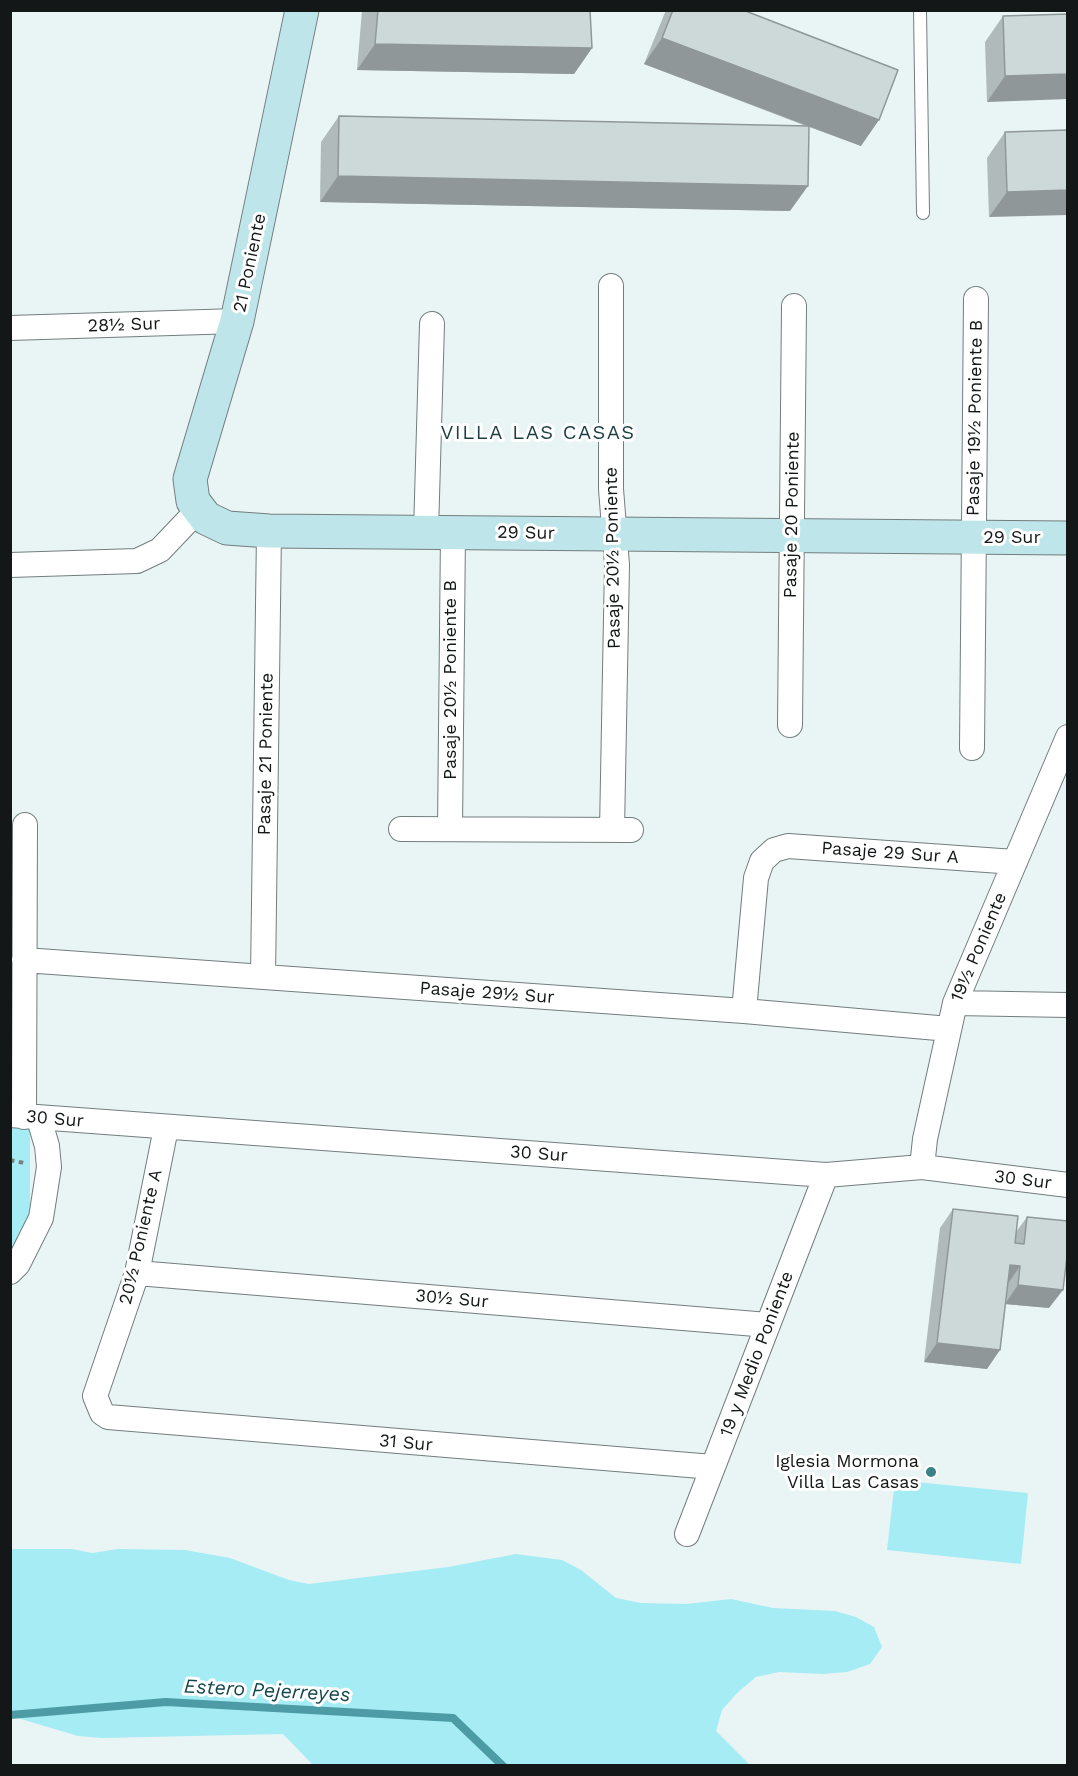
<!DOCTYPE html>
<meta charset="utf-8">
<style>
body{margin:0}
#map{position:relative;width:1078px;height:1776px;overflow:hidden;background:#e9f4f5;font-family:"Work Sans",sans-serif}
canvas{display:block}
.frame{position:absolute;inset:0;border:12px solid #131717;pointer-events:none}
</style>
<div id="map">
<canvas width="1078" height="1776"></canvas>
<div class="frame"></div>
</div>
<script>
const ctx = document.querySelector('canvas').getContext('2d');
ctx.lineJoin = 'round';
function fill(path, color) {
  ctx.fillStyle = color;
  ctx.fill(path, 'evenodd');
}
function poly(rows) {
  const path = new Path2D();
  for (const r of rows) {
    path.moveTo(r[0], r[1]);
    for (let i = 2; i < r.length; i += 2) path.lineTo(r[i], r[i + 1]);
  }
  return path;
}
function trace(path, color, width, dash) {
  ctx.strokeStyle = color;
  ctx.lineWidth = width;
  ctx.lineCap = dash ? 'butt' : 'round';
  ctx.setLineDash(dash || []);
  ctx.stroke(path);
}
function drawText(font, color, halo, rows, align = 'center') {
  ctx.font = font + ' "Work Sans",sans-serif';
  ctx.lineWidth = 6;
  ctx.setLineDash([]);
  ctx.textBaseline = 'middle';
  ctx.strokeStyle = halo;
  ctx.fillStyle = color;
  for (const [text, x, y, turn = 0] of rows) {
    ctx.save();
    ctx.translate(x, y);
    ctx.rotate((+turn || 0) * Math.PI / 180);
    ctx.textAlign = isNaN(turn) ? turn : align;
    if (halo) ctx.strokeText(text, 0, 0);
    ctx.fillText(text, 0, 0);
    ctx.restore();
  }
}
fill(poly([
 [11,1124,30,1127,30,1216,11,1255],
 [895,1480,1028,1493,1021,1564,887,1550],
 [11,1549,72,1549,92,1553,118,1549,185,1550,230,1558,289,1580,309,1584,448,1567,516,1554,562,1560,581,1570,616,1598,641,1603,686,1604,731,1599,773,1608,835,1611,856,1617,874,1627,882,1647,870,1664,847,1672,823,1674,779,1672,756,1677,737,1693,722,1710,716,1731,750,1765,313,1765,283,1734,102,1738,78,1736,11,1716]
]), '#a6ecf4');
trace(poly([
 [10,1715,166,1702,453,1718,503,1766]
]), '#4d9ca5', 8);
const lane = poly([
 [920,10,923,213]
]);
const street = poly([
 [611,286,611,489,617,565,612,830],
 [10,328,237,321],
 [426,532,432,324],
 [10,565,137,561,160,550,198,510],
 [790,725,794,306],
 [972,748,976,299],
 [401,829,631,830],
 [450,829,453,532],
 [24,960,744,1011,949,1029],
 [263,977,269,531],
 [955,1003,1068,1005],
 [744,1011,756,878,762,861,774,850,788,846,1015,862],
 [10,1115,826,1175,922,1167,1068,1185],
 [24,1117,25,825],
 [166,1128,137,1273,95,1396,102,1413,108,1417,713,1467],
 [922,1167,925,1139,955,1003,1068,737],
 [10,1272,18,1264,41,1218,49,1167,47,1146,39,1119],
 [137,1273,768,1325],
 [687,1534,826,1175]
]);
const secondary = poly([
 [302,10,237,321,190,479,193,501,206,518,227,528,269,531,1068,538]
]);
trace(lane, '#737d7e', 14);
trace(street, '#737d7e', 26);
trace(secondary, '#737d7e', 35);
trace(poly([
 [10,1160,24,1163]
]), '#777f7f', 4, [4.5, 4.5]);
trace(lane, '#fff', 12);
trace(street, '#fff', 24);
trace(secondary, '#bee5e9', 33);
fill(poly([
 [362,10,590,10,592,48,574,74,357,70],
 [666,10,743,10,861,146,809,127,790,211,320,202,321,142,339,116,806,126,644,64],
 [1068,14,987,102,985,42,1003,16],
 [1068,130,989,217,987,158,1005,132],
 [953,1209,1016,1232,1027,1217,1049,1308,1005,1304,987,1369,924,1362,940,1228]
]), '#b0babb');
fill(poly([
 [662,38,879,120,861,146,644,64],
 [375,44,592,48,574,74,357,70],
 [1068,74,1068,99,987,102,1005,76],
 [338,176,808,186,790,211,320,202],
 [1068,190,1068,215,989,217,1007,192],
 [1010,1265,1020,1266,1007,1285],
 [1018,1285,1063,1290,1049,1308,1005,1304],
 [937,1343,1000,1350,987,1369,924,1362]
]), '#909798');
const building = poly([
 [378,10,590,10,592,48,375,44,378,10],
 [673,10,743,10,898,70,879,120,662,38,673,10],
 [1068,14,1068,74,1005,76,1003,16,1068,14],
 [339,116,809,126,808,186,338,176,339,116],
 [1068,130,1068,190,1007,192,1005,132,1068,130],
 [953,1209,1018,1216,1015,1243,1024,1244,1027,1217,1068,1221,1068,1248,1063,1290,1018,1285,1020,1266,1010,1265,1000,1350,937,1343,953,1209]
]);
fill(building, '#cdd8d9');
trace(building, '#909798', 1.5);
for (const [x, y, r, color] of [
 [931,1472,6,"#398189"]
]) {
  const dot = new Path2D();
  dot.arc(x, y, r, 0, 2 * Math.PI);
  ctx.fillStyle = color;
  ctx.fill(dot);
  trace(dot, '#fefffe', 2);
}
drawText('18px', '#131717', '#fefffe', [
 ["21 Poniente",250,263,-78],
 ["28½ Sur",124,325,-2],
 ["Pasaje 19½ Poniente B",975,418,-89],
 ["Pasaje 20 Poniente",792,515,-89],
 ["29 Sur",526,533,1],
 ["29 Sur",1012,538],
 ["Pasaje 20½ Poniente",613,558,-91],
 ["Pasaje 20½ Poniente B",451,680,-90],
 ["Pasaje 21 Poniente",266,754,-89],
 ["Pasaje 29 Sur A",890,853,4],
 ["19½ Poniente",979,947,-67],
 ["Pasaje 29½ Sur",487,993,4],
 ["30 Sur",55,1119,5],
 ["30 Sur",539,1154,4],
 ["30 Sur",1023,1180,7],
 ["20½ Poniente A",141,1237,-77],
 ["30½ Sur",452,1299,5],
 ["19 y Medio Poniente",757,1354,-69],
 ["31 Sur",406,1443,5]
]);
drawText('18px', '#131717', '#fefffe', [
 ["Iglesia Mormona",919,1462],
 ["Villa Las Casas",919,1483]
], 'right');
ctx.letterSpacing = '1.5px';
drawText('20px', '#1c3e42', '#fefffe', [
 ["VILLA LAS CASAS",538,433]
]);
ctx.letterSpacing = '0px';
drawText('italic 20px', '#14474d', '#fefffe', [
 ["Estero Pejerreyes",267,1691,3]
]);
</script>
